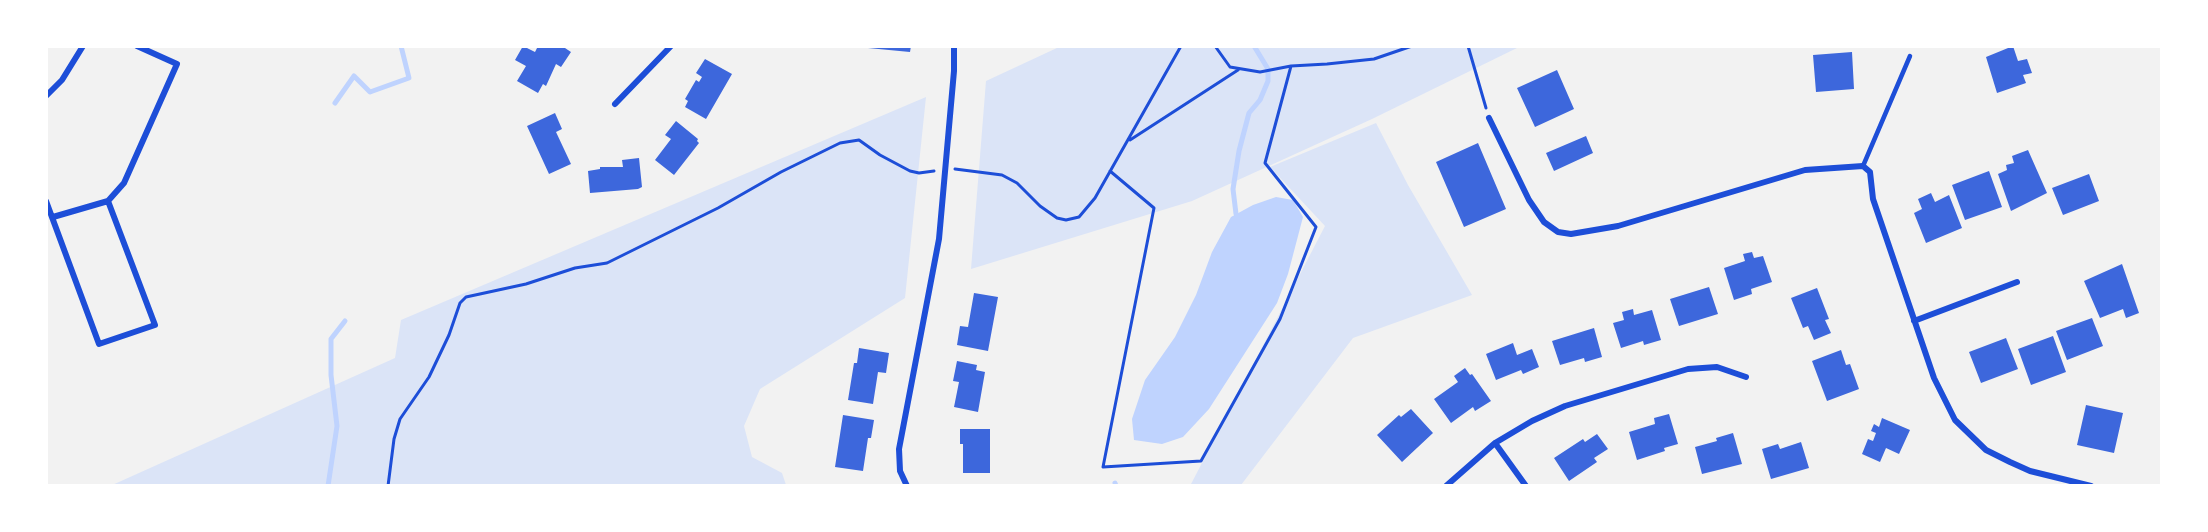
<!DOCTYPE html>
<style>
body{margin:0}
#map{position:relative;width:2208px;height:532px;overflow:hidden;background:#f2f2f2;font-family:"Public Sans",sans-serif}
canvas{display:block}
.frame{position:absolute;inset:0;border:48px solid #fff;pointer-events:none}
</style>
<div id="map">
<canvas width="2208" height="532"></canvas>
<div class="frame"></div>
</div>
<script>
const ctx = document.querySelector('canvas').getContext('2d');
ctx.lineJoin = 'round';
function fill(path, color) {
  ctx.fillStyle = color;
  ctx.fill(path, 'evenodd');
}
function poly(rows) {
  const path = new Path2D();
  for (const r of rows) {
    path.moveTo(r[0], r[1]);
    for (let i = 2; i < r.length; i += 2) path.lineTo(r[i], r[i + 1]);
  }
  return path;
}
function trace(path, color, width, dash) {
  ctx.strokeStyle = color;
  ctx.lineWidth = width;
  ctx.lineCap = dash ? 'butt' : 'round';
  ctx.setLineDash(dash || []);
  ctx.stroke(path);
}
fill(poly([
 [1059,47,1519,47,1372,119,1192,201,971,269,986,81],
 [926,97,905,298,760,389,744,426,752,457,782,473,786,485,110,486,395,358,401,320],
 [1376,123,1408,185,1472,295,1353,338,1241,485,1190,486,1325,226,1270,167]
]), '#dbe4f7');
fill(poly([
 [1276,197,1293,200,1303,217,1288,274,1277,303,1209,409,1183,437,1162,444,1134,440,1132,419,1145,380,1175,337,1196,295,1212,252,1231,217,1253,205]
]), '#bfd3fe');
trace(poly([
 [335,103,354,76,370,92,409,78,401,46],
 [1236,214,1233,189,1239,151,1249,113,1260,100,1268,81,1268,69,1254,46],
 [1115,483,1116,486],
 [328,486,337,426,331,375,331,339,345,321]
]), '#bfd3fe', 5);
fill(poly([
 [523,46,535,52,538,46,562,46,571,52,561,67,556,64,546,86,543,84,538,93,517,81,526,66,515,60],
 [868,46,911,46,910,52,868,48],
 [2013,46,2018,61,2027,59,2032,73,2023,75,2026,83,1997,93,1986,57],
 [1852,52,1854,89,1816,92,1813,55],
 [705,59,732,74,706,119,685,107,688,101,685,99,696,80,699,82,702,77,696,73],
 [1557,70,1574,109,1535,127,1517,88],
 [555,113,562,129,556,132,571,164,549,174,527,126],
 [676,121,698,139,697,141,699,143,674,175,655,160,671,139,665,135],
 [1586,136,1593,153,1554,171,1546,153],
 [1478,143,1506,209,1464,227,1436,162],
 [2028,150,2047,193,2011,211,1998,174,2007,170,2006,165,2014,163,2012,156],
 [639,158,642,187,638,189,590,193,588,171,600,169,600,167,623,167,622,160],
 [1989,171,2002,207,1965,220,1952,185],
 [2089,174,2099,201,2063,215,2052,188],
 [1931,193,1935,202,1949,195,1962,228,1926,243,1914,213,1922,209,1918,199],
 [1752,252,1754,258,1763,256,1772,282,1751,289,1752,294,1734,300,1724,268,1745,261,1743,254],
 [2122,264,2139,313,2126,318,2123,309,2100,318,2084,281],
 [1709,287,1718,314,1679,326,1670,299],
 [1817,288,1829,319,1825,320,1831,333,1814,340,1808,326,1803,328,1791,298],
 [974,293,998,297,988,351,957,345,960,326,968,327],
 [1633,309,1634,315,1652,310,1661,340,1644,345,1643,341,1621,348,1613,323,1624,320,1622,312],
 [2092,318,2103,346,2067,360,2056,331],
 [1594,328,1602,357,1585,362,1584,358,1560,365,1552,341],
 [2053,336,2066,372,2031,385,2018,349],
 [2006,338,2018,369,1981,383,1969,352],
 [1513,343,1517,355,1532,349,1539,367,1523,374,1521,370,1496,380,1486,354],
 [859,348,889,353,886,373,878,372,873,404,848,400,854,363,857,363],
 [1841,350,1846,365,1850,364,1859,389,1827,401,1812,361],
 [957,361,977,365,976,370,985,372,978,412,954,407,959,382,953,381],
 [1465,368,1470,375,1472,374,1491,401,1475,411,1473,407,1451,423,1434,399,1458,382,1454,376],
 [2086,405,2123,413,2114,453,2077,445],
 [1411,409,1433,433,1402,462,1377,435,1399,415,1401,417],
 [1669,414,1678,444,1664,448,1665,451,1637,460,1629,432,1655,424,1654,418],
 [843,415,874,420,871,438,868,438,863,471,835,467],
 [1882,418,1910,430,1899,454,1886,448,1880,462,1862,454,1868,439,1873,441,1876,433,1871,431,1874,424,1879,427],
 [960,429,990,429,990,473,963,473,963,444,960,444],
 [1733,433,1742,464,1702,474,1695,447,1717,441,1716,438],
 [1597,434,1608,449,1594,458,1597,462,1569,481,1554,458,1583,439,1585,442],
 [1801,442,1809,468,1771,479,1762,449,1778,444,1780,449]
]), '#3d67dc');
trace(poly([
 [1215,46,1230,67,1260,72,1291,66,1327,64,1374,59,1412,46],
 [1468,46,1486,108],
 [1130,140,1238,70],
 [955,169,1002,175,1017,183,1040,206,1057,218,1066,220,1079,217,1095,198,1181,46],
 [1110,171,1154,208,1103,467,1201,461,1280,319,1316,227,1265,163,1291,66],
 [388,486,394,439,400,419,429,377,449,335,460,303,466,297,526,284,575,268,607,263,718,208,781,172,840,143,859,140,880,155,910,171,919,173,934,171]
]), '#1d4ed8', 3);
trace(poly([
 [1863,166,1910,56]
]), '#1d4ed8', 4.5);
trace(poly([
 [46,96,62,80,83,46],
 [615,104,671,46],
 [1489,118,1529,200,1544,222,1558,232,1571,234,1618,226,1805,170,1863,166,1870,172,1873,199,1934,378,1955,420,1986,450,2010,462,2030,471,2091,486],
 [46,201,99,344,155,325,108,201],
 [53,217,108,201,124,183,177,64,137,46],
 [1914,321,2017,282],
 [1495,443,1526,486],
 [907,486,900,471,899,449,939,239,954,71,954,46],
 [1446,486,1495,443,1532,421,1565,406,1688,369,1717,367,1746,377]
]), '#1d4ed8', 6);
</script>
